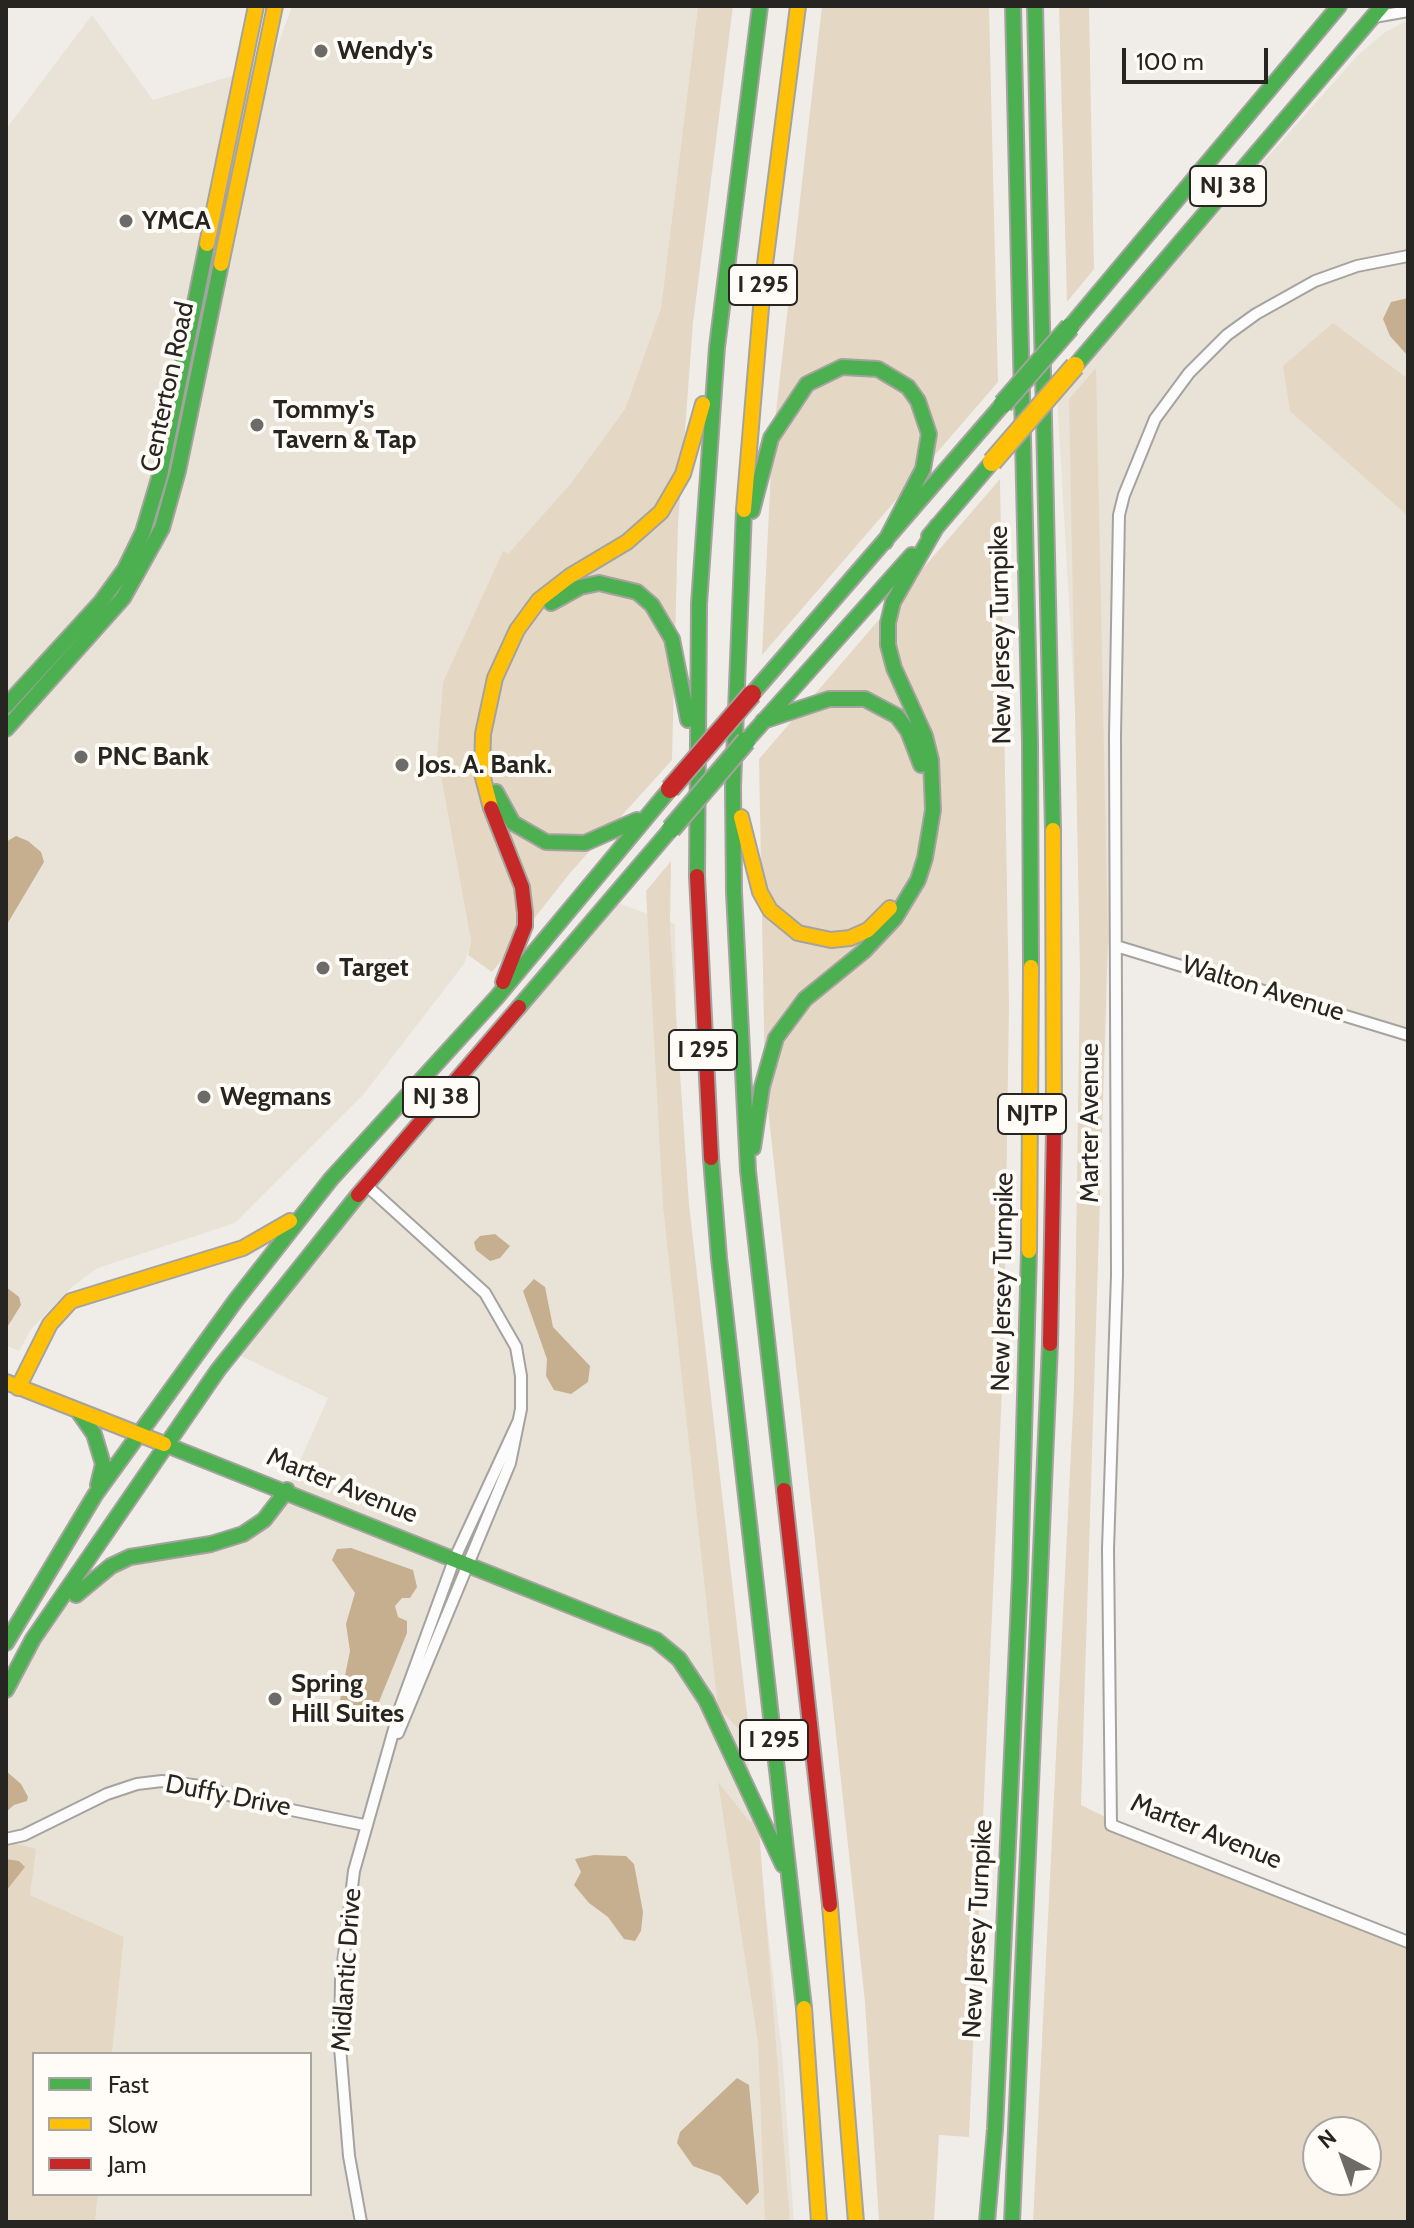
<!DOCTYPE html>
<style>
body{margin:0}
#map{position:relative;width:1414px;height:2228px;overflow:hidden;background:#f0ede8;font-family:Cabin,sans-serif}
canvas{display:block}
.frame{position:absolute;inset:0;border:8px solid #272522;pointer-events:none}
.legend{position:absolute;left:32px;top:2052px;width:280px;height:144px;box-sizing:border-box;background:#fffbf6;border:2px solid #a9a5a1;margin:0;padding:10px 14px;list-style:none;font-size:24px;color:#272522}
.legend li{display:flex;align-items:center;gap:16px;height:40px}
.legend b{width:40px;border:2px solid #a9a5a1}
.north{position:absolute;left:1302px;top:2116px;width:80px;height:80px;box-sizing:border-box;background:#fffbf6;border:2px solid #a9a5a1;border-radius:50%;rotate:319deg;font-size:22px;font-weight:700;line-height:32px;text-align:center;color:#272522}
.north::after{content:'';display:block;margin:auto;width:28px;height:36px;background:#6d6b67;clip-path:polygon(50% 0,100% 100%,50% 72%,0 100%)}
.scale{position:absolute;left:1122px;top:48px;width:146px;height:36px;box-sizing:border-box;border:4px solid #272522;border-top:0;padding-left:10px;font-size:24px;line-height:28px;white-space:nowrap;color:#272522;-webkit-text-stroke:6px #fffbf6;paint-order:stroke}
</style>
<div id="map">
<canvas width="1414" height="2228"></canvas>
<div class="frame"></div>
<ul class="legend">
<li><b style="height:10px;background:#4caf50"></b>Fast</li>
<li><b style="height:10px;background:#ffc107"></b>Slow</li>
<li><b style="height:10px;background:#c62828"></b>Jam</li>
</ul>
<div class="north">N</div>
<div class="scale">100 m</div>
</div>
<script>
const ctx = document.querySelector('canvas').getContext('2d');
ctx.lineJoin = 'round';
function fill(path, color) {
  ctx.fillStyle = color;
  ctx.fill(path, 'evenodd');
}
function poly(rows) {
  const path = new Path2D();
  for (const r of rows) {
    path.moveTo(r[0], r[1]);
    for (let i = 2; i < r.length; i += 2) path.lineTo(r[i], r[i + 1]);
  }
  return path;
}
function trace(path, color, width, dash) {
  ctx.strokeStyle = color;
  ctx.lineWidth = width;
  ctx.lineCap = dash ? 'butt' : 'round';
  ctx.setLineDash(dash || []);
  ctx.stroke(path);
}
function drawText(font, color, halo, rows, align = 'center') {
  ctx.font = font + ' Cabin,sans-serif';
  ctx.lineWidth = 8;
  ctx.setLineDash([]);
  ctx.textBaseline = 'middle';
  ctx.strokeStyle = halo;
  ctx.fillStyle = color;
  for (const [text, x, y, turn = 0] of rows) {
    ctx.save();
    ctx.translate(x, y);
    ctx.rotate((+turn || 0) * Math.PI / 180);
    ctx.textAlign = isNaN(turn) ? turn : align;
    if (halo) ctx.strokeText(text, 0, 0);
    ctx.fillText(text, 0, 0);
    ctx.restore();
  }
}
fill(poly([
 [292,6,698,6,661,308,625,409,571,483,508,554,503,552,443,682,437,756,471,941,464,964,363,1095,235,1223,98,1268,74,1285,32,1328,19,1351,6,1345,6,129,92,15,153,100,271,64],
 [1408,20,1408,1036,1184,964,1083,937,1079,779,1057,395,1358,55,1384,33],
 [610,900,675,924,677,1050,689,1250,782,2052,794,2222,95,2222,98,2194,310,2194,310,2054,112,2054,124,1937,30,1895,6,1841,6,1690,66,1606,111,1566,228,1540,287,1490,328,1398,233,1352]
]), '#e9e2d7');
fill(poly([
 [698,6,733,6,693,323,678,524,672,760,570,873,492,972,468,955,471,941,437,755,443,682,503,551,508,554,571,483,625,409,661,308],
 [822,6,989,6,998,382,762,655,772,447],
 [1059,6,1089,6,1094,269,1067,302],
 [1333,323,1408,379,1408,516,1290,411,1283,366],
 [1096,368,1108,941,1081,1805,1142,1835,1408,1942,1408,2222,1033,2222,1074,1390,1080,974,1069,399],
 [1318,2132,1366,2132,1366,2180,1318,2180],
 [1000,479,1009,1005,1004,1343,969,2137,939,2135,934,2222,879,2222,865,2002,765,1081,759,759],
 [671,861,670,928,689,1204,750,1740,718,1708,663,1206,646,891],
 [718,1782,750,1822,758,1817,790,2222,765,2222,758,2042],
 [6,1841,36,1849,30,1895,124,1937,112,2054,34,2054,34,2194,98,2194,95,2222,6,2222]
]), '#e4d8c5');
fill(poly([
 [1408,298,1408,356,1390,336,1383,319,1391,302],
 [16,836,28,841,41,852,44,862,6,926,6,842],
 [495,1234,510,1246,500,1258,490,1261,476,1250,474,1242,480,1236],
 [534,1279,545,1287,553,1327,590,1366,588,1382,571,1394,554,1390,546,1376,547,1359,523,1291],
 [6,1287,19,1297,21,1305,6,1329],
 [351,1548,413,1570,417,1587,410,1598,402,1598,395,1606,398,1617,407,1621,407,1633,376,1709,366,1720,356,1723,343,1717,339,1705,350,1651,346,1624,355,1593,332,1560,337,1549],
 [6,1771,21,1784,28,1797,27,1801,14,1805,6,1812],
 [594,1855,626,1856,634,1864,643,1912,641,1931,635,1941,624,1939,608,1917,589,1903,574,1885,581,1872,575,1859],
 [6,1859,19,1861,25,1867,6,1891],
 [737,2078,749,2085,759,2192,747,2205,720,2176,693,2166,677,2143,680,2132]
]), '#c5af8e');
const street = poly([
 [1374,17,1408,11],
 [1408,256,1357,266,1315,281,1256,314,1227,335,1189,373,1155,419,1124,495,1119,515,1115,736,1117,1275,1108,1549,1111,1825,1408,1942],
 [1116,946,1408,1035],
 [366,1185,485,1293,516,1347,521,1376,521,1409,510,1463,398,1733],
 [6,1839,24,1835,107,1794,137,1784,162,1781,200,1786,248,1801,364,1825],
 [361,2222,349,2156,340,2047,341,1980,354,1871,400,1708,454,1560,518,1422]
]);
const fast = poly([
 [1013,6,1030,742,1031,967],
 [1035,6,1053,830],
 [1070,327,1339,6],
 [1075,366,1382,6],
 [744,510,733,786,734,892,748,1171,784,1490],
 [752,511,771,438,807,384,842,367,878,369,908,387,918,401,929,434,923,469,885,542],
 [929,536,992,462],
 [551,603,580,587,599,583,637,592,652,605,672,639,688,720],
 [752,694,1003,404],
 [6,706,101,602,125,569,143,532,160,475,207,244],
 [763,721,829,699,865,699,897,716,908,731,921,765],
 [6,729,123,598,162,528,178,471,221,264],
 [746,741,912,555],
 [496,792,513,823,546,842,585,843,637,820],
 [697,876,699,604,717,347,760,6],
 [519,1007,671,829],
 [753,1148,762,1087,776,1038,805,999,864,951,895,918,918,880,925,858,933,810,931,760,925,736,894,668,888,645,888,623,893,602,937,526],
 [711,1158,719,1258,804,2008],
 [78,1411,94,1434,103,1464,98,1485],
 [164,1444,656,1640],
 [76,1595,111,1566,130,1557,211,1544,243,1534,264,1520,287,1490],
 [656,1640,679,1659,706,1700,783,1865],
 [6,1643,95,1495,236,1300,331,1179,497,997,670,789],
 [6,1690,33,1639,218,1370,358,1195],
 [987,2222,995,2129,1020,1578,1029,1251],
 [1012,2222,1050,1344]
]);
const slow = poly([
 [207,244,256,6],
 [221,264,275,6],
 [744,510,764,272,798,6],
 [491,808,482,774,483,734,495,678,517,630,539,600,570,576,627,542,661,512,683,474,703,404],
 [741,817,760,892,770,910,798,933,831,940,850,938,868,930,890,908],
 [1053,830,1054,1129],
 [1029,1251,1031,967],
 [6,1382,164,1444],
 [18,1388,50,1324,71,1301,243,1248,290,1221],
 [830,1905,856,2222],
 [804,2008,819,2222]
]);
const jam = poly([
 [491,808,522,887,525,913,525,926,503,982],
 [697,876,711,1158],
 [358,1195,519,1007],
 [1050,1344,1054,1129],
 [784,1490,830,1905]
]);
trace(street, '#a5a39f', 14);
trace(fast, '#a5a39f', 18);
trace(slow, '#a5a39f', 18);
trace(jam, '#a5a39f', 18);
trace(street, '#fdfcfc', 10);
trace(fast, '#4caf50', 14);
trace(slow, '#ffc107', 14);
trace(jam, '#c62828', 14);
const fastBridge = poly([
 [1003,404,1070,327],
 [671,829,746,741]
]);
const slowBridge = poly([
 [992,462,1075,366]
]);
const jamBridge = poly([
 [670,789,752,694]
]);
trace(fastBridge, '#a5a39f', 22, []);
trace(slowBridge, '#a5a39f', 22, []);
trace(jamBridge, '#a5a39f', 22, []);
trace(fastBridge, '#4caf50', 18);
trace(slowBridge, '#ffc107', 18);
trace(jamBridge, '#c62828', 18);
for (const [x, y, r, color] of [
 [321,51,8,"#6d6b67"],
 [126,221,8,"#6d6b67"],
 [257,425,8,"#6d6b67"],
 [81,757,8,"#6d6b67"],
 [402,765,8,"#6d6b67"],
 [323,968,8,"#6d6b67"],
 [204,1097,8,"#6d6b67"],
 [275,1699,8,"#6d6b67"]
]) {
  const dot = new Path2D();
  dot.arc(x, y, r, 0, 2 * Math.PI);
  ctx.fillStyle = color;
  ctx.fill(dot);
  trace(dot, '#fffbf6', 3);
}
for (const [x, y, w] of [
 [1228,186,76],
 [763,285,68],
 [703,1050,68],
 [441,1097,76],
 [1032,1114,68],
 [774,1740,68]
]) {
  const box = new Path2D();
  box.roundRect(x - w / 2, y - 20, w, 40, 6);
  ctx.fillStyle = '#fffbf6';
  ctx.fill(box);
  trace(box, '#272522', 2);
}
drawText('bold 24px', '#272522', null, [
 ["NJ 38",1228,186],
 ["I 295",763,285],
 ["I 295",703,1050],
 ["NJ 38",441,1097],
 ["NJTP",1032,1114],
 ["I 295",774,1740]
]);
drawText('bold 26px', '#272522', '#fffbf6', [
 ["Wendy's",337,51],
 ["YMCA",142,221],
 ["Tommy's",273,410],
 ["Tavern & Tap",273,440],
 ["PNC Bank",97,757],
 ["Jos. A. Bank.",418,765],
 ["Target",339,968],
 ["Wegmans",220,1097],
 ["Spring",291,1684],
 ["Hill Suites",291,1714]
], 'left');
drawText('26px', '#272522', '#fffbf6', [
 ["Centerton Road",168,387,-78],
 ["New Jersey Turnpike",1001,635,-91],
 ["Walton Avenue",1263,989,17],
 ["Marter Avenue",1090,1123,-90],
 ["New Jersey Turnpike",1003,1282,-89],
 ["Marter Avenue",342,1486,22],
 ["Duffy Drive",228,1796,11],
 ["Marter Avenue",1206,1832,22],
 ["New Jersey Turnpike",978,1929,-87],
 ["Midlantic Drive",347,1970,-86]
]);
</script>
